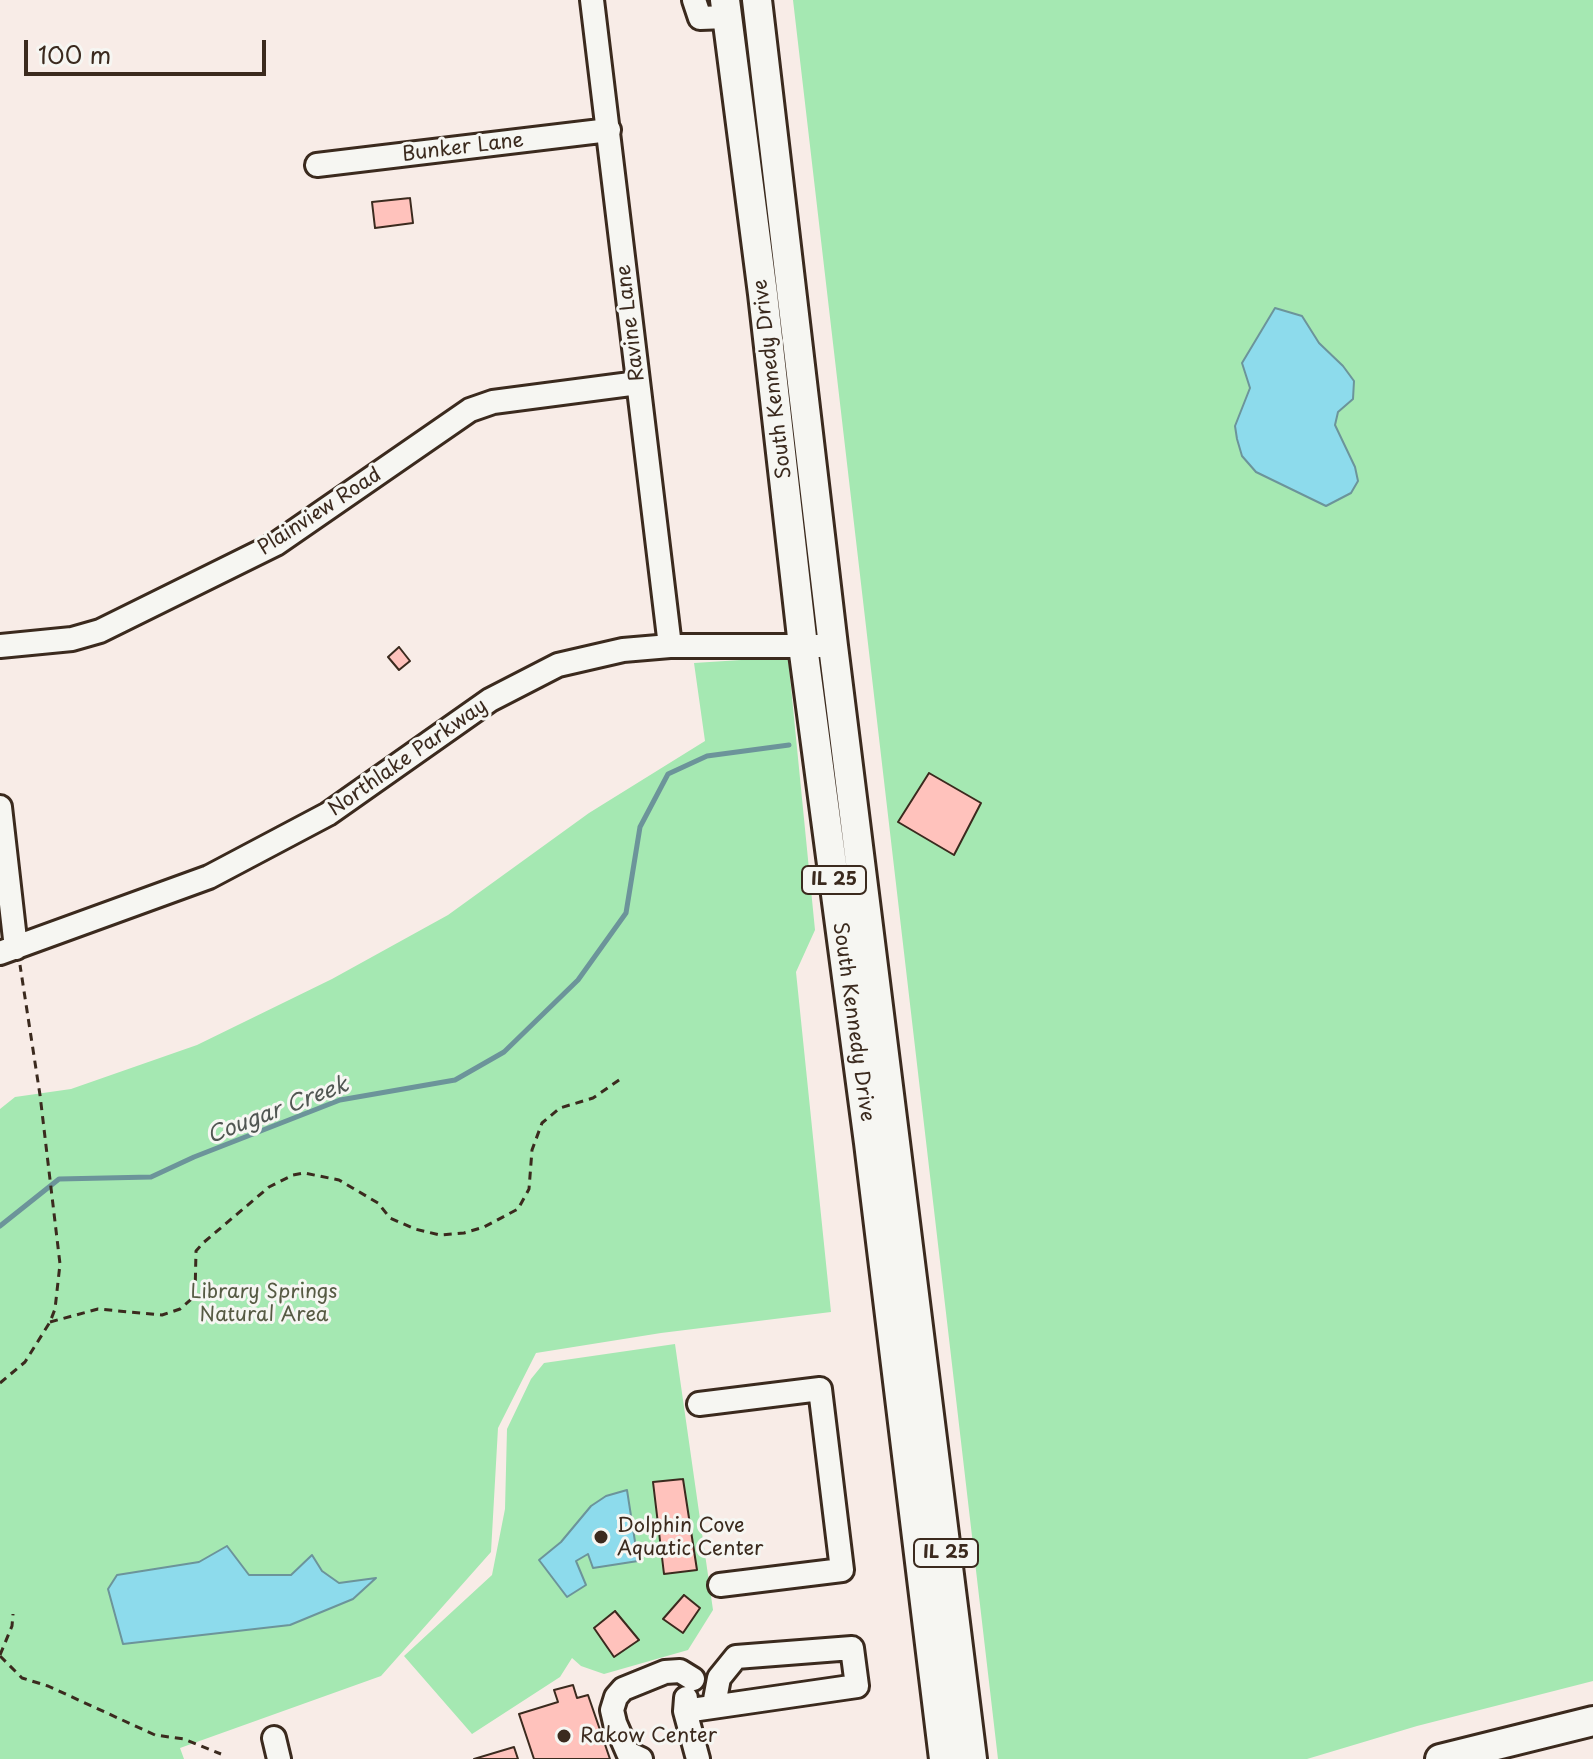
<!DOCTYPE html>
<style>
body{margin:0}
#map{position:relative;width:1593px;height:1759px;overflow:hidden;background:#f8ece7;font-family:"Playpen Sans",sans-serif}
canvas{display:block}
.scale{position:absolute;left:24px;top:40px;width:242px;height:36px;box-sizing:border-box;border:4px solid #3b2a1e;border-top:0;padding-left:10px;font-size:24px;line-height:28px;white-space:nowrap;color:#3b2a1e;-webkit-text-stroke:6px #f6f6f2;paint-order:stroke}
</style>
<div id="map">
<canvas width="1593" height="1759"></canvas>
<div class="scale">100 m</div>
</div>
<script>
const ctx = document.querySelector('canvas').getContext('2d');
ctx.lineJoin = 'round';
function fill(path, color) {
  ctx.fillStyle = color;
  ctx.fill(path, 'evenodd');
}
function poly(rows) {
  const path = new Path2D();
  for (const r of rows) {
    path.moveTo(r[0], r[1]);
    for (let i = 2; i < r.length; i += 2) path.lineTo(r[i], r[i + 1]);
  }
  return path;
}
function trace(path, color, width, dash) {
  ctx.strokeStyle = color;
  ctx.lineWidth = width;
  ctx.lineCap = dash ? 'butt' : 'round';
  ctx.setLineDash(dash || []);
  ctx.stroke(path);
}
function drawText(font, color, halo, rows, align = 'center') {
  ctx.font = font + ' "Playpen Sans",sans-serif';
  ctx.lineWidth = 6;
  ctx.setLineDash([]);
  ctx.textBaseline = 'middle';
  ctx.strokeStyle = halo;
  ctx.fillStyle = color;
  for (const [text, x, y, turn = 0] of rows) {
    ctx.save();
    ctx.translate(x, y);
    ctx.rotate((+turn || 0) * Math.PI / 180);
    ctx.textAlign = isNaN(turn) ? turn : align;
    if (halo) ctx.strokeText(text, 0, 0);
    ctx.fillText(text, 0, 0);
    ctx.restore();
  }
}
fill(poly([
 [793,0,1593,0,1593,1681,1417,1726,1307,1759,998,1759],
 [788,657,815,930,796,972,831,1312,661,1333,536,1353,498,1428,491,1552,381,1676,180,1748,184,1759,0,1759,0,1109,15,1097,71,1089,197,1045,332,979,448,915,589,813,705,741,694,663],
 [675,1344,713,1610,688,1650,604,1674,581,1666,572,1658,560,1677,472,1734,404,1656,492,1575,505,1509,507,1429,531,1379,544,1363]
]), '#a5e8b2');
const water = poly([
 [1275,308,1302,316,1319,343,1343,366,1354,381,1353,399,1338,412,1335,425,1355,467,1358,481,1351,493,1326,506,1256,472,1242,456,1237,439,1235,426,1250,388,1242,363,1275,308],
 [627,1490,638,1561,593,1568,588,1554,576,1561,586,1585,567,1597,539,1560,561,1542,591,1506,606,1496,627,1490],
 [227,1546,249,1575,291,1575,312,1555,322,1571,339,1583,376,1578,353,1599,290,1625,123,1644,108,1589,117,1575,199,1562,227,1546]
]);
fill(water, '#8ddbec');
trace(water, '#6c949a', 2);
trace(poly([
 [0,1226,59,1179,151,1177,194,1157,340,1100,455,1080,504,1052,578,980,626,913,640,827,668,774,707,756,789,745]
]), '#6c949a', 5);
const building = poly([
 [410,198,413,223,375,228,372,202,410,198],
 [399,647,410,661,399,670,388,657,399,647],
 [929,773,981,803,954,855,898,822,929,773],
 [683,1479,697,1570,664,1574,653,1482,683,1479],
 [684,1595,700,1608,683,1633,663,1619,684,1595],
 [615,1611,639,1640,614,1657,594,1628,615,1611],
 [573,1685,577,1698,588,1695,610,1759,534,1759,519,1714,558,1702,554,1690,573,1685],
 [514,1747,518,1759,474,1759,514,1747]
]);
fill(building, '#ffc2bc');
trace(building, '#3b2a1e', 2);
const minor = poly([
 [592,0,670,646],
 [694,0,700,18,727,17],
 [317,165,609,130],
 [0,646,72,639,100,631,276,544,470,410,493,402,638,383],
 [0,807,16,948],
 [0,953,209,877,328,814,490,700,558,665,623,650,670,646,833,646],
 [699,1404,820,1389,842,1570,720,1585],
 [686,1698,685,1711,698,1759],
 [685,1711,857,1686,852,1648,736,1657,719,1678,714,1705],
 [274,1738,279,1759],
 [641,1759,628,1753,615,1723,612,1710,616,1697,623,1689,665,1672,680,1671,693,1679]
]);
const major = poly([
 [725,0,763,294,803,646,869,1143,944,1759],
 [757,0,833,646,972,1759],
 [1440,1759,1593,1721]
]);
trace(minor, '#3b2a1e', 28);
trace(major, '#3b2a1e', 34);
trace(poly([
 [195,1296,228,1290],
 [50,1322,98,1309,162,1315,180,1309,195,1296,196,1251,203,1243,269,1187,293,1175,304,1173,339,1180,378,1203,390,1218,415,1229,440,1235,464,1233,484,1227,518,1209,529,1189,532,1150,542,1123,560,1108,593,1098,622,1078],
 [0,1383,25,1362,50,1322,55,1309,60,1264,40,1095,20,965],
 [0,1655,12,1626,13,1614],
 [0,1656,22,1678,48,1686,155,1735,184,1739,221,1754]
]), '#3b2a1e', 3, [8, 6]);
trace(minor, '#f6f6f2', 22);
trace(major, '#f6f6f2', 28);
for (const [x, y, r, color] of [
 [601,1537,8,"#3b2a1e"],
 [564,1736,8,"#3b2a1e"]
]) {
  const dot = new Path2D();
  dot.arc(x, y, r, 0, 2 * Math.PI);
  ctx.fillStyle = color;
  ctx.fill(dot);
  trace(dot, '#f6f6f2', 3);
}
for (const [x, y, w] of [
 [834,880,64],
 [946,1553,64]
]) {
  const box = new Path2D();
  box.roundRect(x - w / 2, y - 14, w, 28, 6);
  ctx.fillStyle = '#f6f6f2';
  ctx.fill(box);
  trace(box, '#3b2a1e', 2);
}
drawText('bold 18px', '#3b2a1e', null, [
 ["IL 25",834,880],
 ["IL 25",946,1553]
]);
drawText('20px', '#3b2a1e', '#f6f6f2', [
 ["Bunker Lane",463,148,-7],
 ["Ravine Lane",631,323,-97],
 ["South Kennedy Drive",773,379,-97],
 ["Plainview Road",320,512,-33],
 ["Northlake Parkway",408,758,-35],
 ["South Kennedy Drive",853,1022,82]
]);
drawText('20px', '#565a43', '#f6f6f2', [
 ["Library Springs",264,1292],
 ["Natural Area",264,1315]
]);
drawText('20px', '#3b2a1e', '#f6f6f2', [
 ["Dolphin Cove",617,1526],
 ["Aquatic Center",617,1549],
 ["Rakow Center",580,1736]
], 'left');
drawText('italic 22px', '#505652', '#f6f6f2', [
 ["Cougar Creek",278,1111,-21]
]);
</script>
